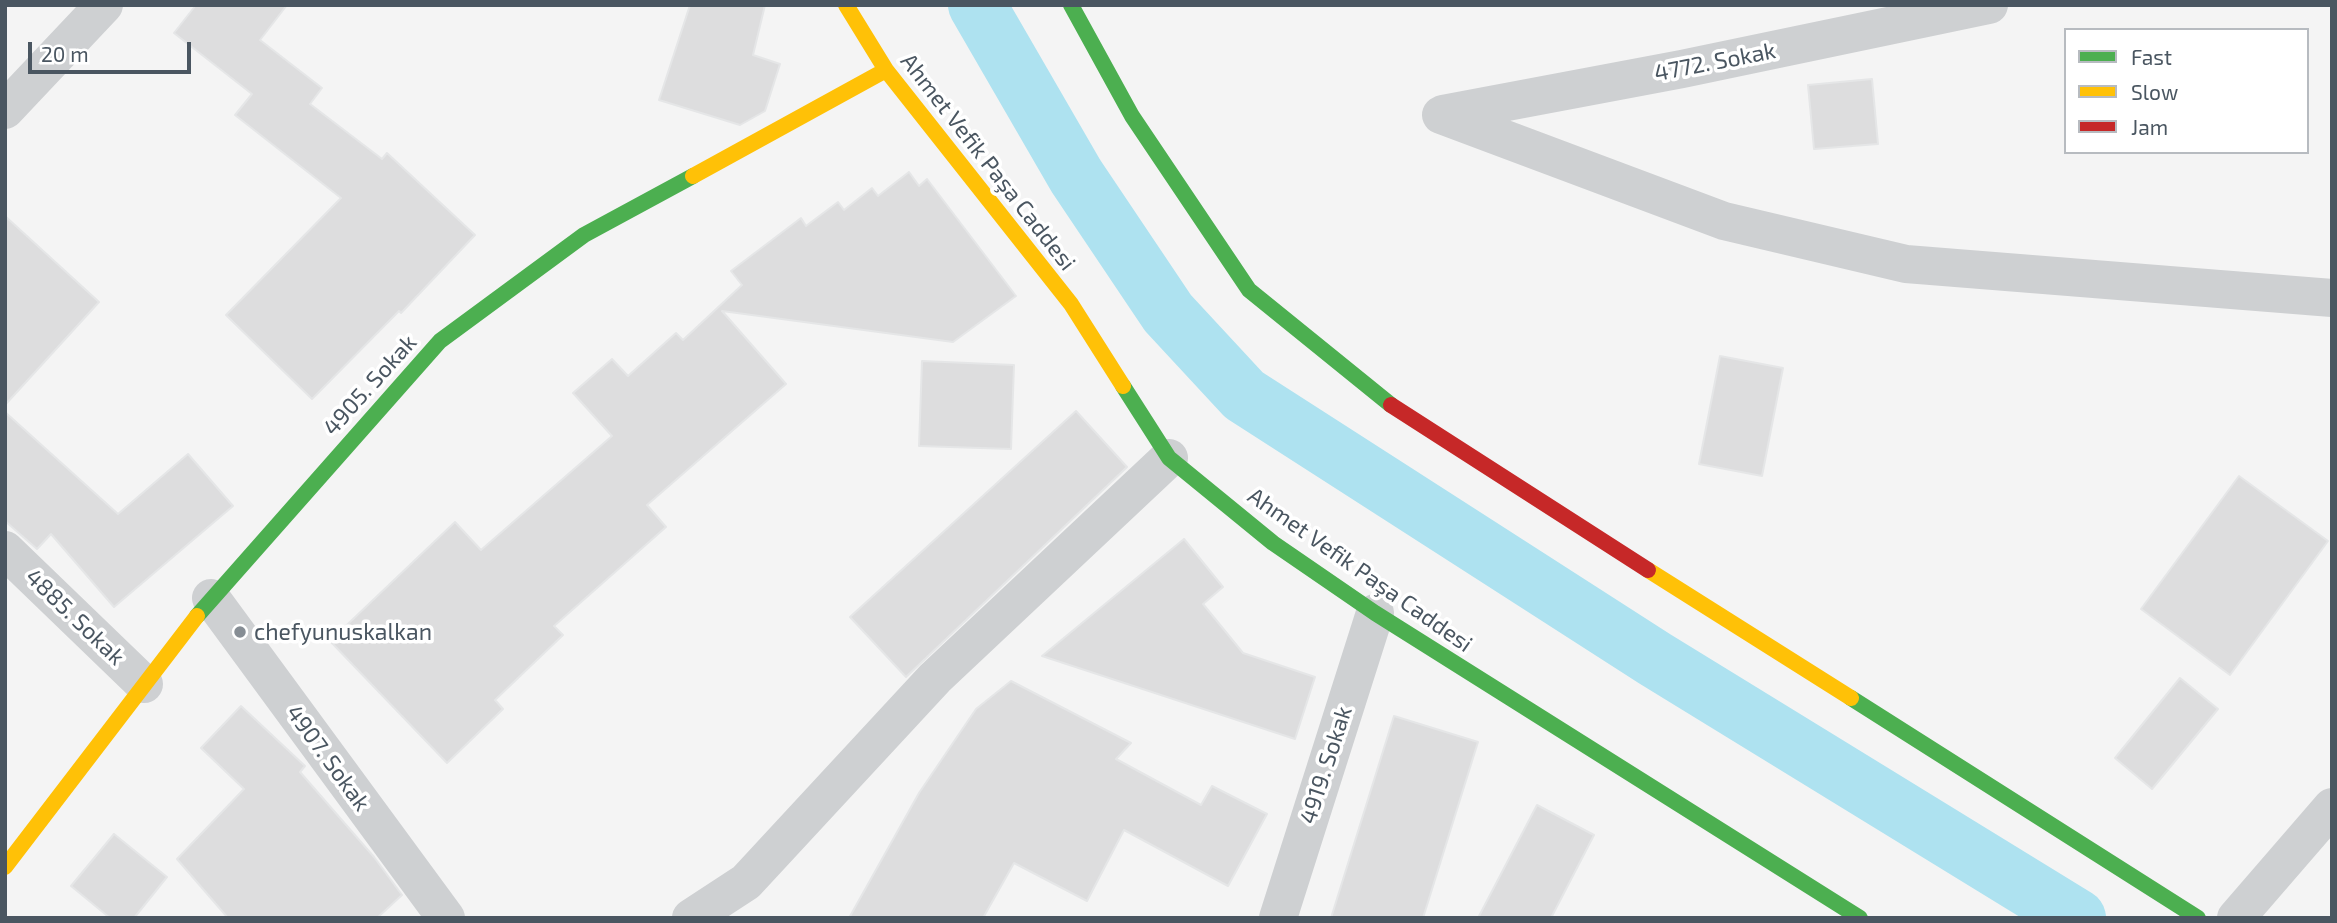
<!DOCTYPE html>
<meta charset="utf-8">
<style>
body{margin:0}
#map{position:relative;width:2337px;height:923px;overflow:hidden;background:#f4f4f4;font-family:"Exo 2",sans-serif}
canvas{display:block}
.frame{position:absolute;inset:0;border:7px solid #4a5661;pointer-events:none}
.legend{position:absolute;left:2064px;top:28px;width:245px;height:126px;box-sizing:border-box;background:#fff;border:2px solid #b7bbc0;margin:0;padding:9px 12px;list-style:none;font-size:21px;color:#4a5661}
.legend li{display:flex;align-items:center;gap:14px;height:35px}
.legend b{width:35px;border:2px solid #b7bbc0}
.scale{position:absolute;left:28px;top:42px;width:163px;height:32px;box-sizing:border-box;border:4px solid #4a5661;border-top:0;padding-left:9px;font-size:21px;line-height:24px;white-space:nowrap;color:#4a5661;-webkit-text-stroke:5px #fff;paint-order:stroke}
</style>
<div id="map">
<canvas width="2337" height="923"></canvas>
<div class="frame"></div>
<ul class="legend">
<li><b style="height:9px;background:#4caf50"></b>Fast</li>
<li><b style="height:9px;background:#ffc107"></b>Slow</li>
<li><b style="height:9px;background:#c62828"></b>Jam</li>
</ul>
<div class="scale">20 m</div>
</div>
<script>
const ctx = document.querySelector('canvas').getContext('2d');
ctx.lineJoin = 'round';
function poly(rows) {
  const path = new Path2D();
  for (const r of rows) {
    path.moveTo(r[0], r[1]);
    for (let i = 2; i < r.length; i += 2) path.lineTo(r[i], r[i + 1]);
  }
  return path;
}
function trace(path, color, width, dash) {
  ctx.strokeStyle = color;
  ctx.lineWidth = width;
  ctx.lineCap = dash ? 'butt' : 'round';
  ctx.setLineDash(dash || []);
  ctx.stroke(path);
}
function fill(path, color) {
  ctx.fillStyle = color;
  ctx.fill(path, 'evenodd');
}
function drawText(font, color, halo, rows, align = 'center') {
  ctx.font = font + ' "Exo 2",sans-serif';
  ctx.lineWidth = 7;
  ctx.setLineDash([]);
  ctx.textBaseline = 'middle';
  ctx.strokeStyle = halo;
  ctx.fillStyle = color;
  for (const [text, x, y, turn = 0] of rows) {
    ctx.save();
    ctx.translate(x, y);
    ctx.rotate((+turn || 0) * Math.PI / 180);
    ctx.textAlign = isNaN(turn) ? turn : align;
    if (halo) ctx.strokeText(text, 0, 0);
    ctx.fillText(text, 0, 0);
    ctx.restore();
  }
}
trace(poly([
 [977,5,1076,176,1168,313,1244,395,1655,659,2077,918]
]), '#aee2f0', 58);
const building = poly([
 [196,5,287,5,260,40,322,88,310,104,382,159,387,153,475,235,401,313,399,311,312,399,226,315,341,198,235,115,252,94,174,33,196,5],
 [690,5,765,5,753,55,780,64,765,111,740,125,659,100,690,5],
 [1872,79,1878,144,1814,149,1808,85,1872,79],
 [909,172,919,186,927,179,1016,296,953,342,722,311,786,384,647,505,666,527,554,626,563,635,495,700,503,709,447,763,330,641,455,522,481,550,612,436,573,393,612,359,628,376,676,333,683,340,742,285,731,271,801,218,806,226,838,202,844,210,872,188,878,196,909,172],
 [5,216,99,302,5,405,5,216],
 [1720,356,1783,368,1762,476,1699,464,1720,356],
 [922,361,1014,365,1011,449,919,446,922,361],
 [1076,411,1127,467,906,677,850,617,1076,411],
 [5,412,118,514,188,454,233,506,114,607,51,534,37,549,5,521,5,412],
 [2239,476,2328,541,2230,675,2141,609,2239,476],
 [1184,539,1223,587,1203,604,1243,653,1315,677,1295,739,1042,656,1184,539],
 [2180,678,2218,709,2152,789,2115,758,2180,678],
 [1011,681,1131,743,1116,759,1201,805,1212,786,1267,814,1228,886,1124,830,1087,901,1014,863,983,918,849,918,919,793,976,709,1011,681],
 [241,706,305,766,300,772,374,857,402,895,377,918,228,918,177,859,244,789,201,748,241,706],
 [1394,716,1478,742,1423,918,1331,918,1394,716],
 [1537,805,1594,835,1551,918,1478,918,1537,805],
 [114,834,167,877,134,918,110,918,71,886,114,834]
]);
fill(building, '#ddddde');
trace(building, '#e5e6e7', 2);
trace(poly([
 [5,110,104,5],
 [1443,114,1682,69,1989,5],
 [1441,115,1724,221,1906,264,2332,298],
 [5,550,144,684],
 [211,598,446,918],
 [691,918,746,882,935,678,1169,458],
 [1278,918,1375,613],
 [2236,918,2332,807]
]), '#ced0d2', 38);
trace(poly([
 [1071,5,1132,116,1249,290,1391,405],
 [1123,386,1169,458,1273,543,1375,613,1860,918],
 [197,616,440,341,584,235,693,176],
 [1851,698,2198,918]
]), '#4caf50', 16);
trace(poly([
 [846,5,886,70,1071,304,1123,386],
 [693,176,886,70],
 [1648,570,1851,698],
 [5,867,197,616]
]), '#ffc107', 16);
trace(poly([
 [1391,405,1648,570]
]), '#c62828', 16);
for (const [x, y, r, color] of [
 [240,632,7,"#868d94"]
]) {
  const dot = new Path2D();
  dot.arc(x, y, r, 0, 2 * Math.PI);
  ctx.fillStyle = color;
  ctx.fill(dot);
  trace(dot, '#fff', 2.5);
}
drawText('23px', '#4a5661', '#fff', [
 ["4772. Sokak",1715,62,-11],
 ["Ahmet Vefik Paşa Caddesi",988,162,52],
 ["4905. Sokak",370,385,-48],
 ["Ahmet Vefik Paşa Caddesi",1360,570,35],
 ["4885. Sokak",75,617,44],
 ["4907. Sokak",328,758,54],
 ["4919. Sokak",1326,765,-72]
]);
drawText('23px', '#4a5661', '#fff', [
 ["chefyunuskalkan",254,632]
], 'left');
</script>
